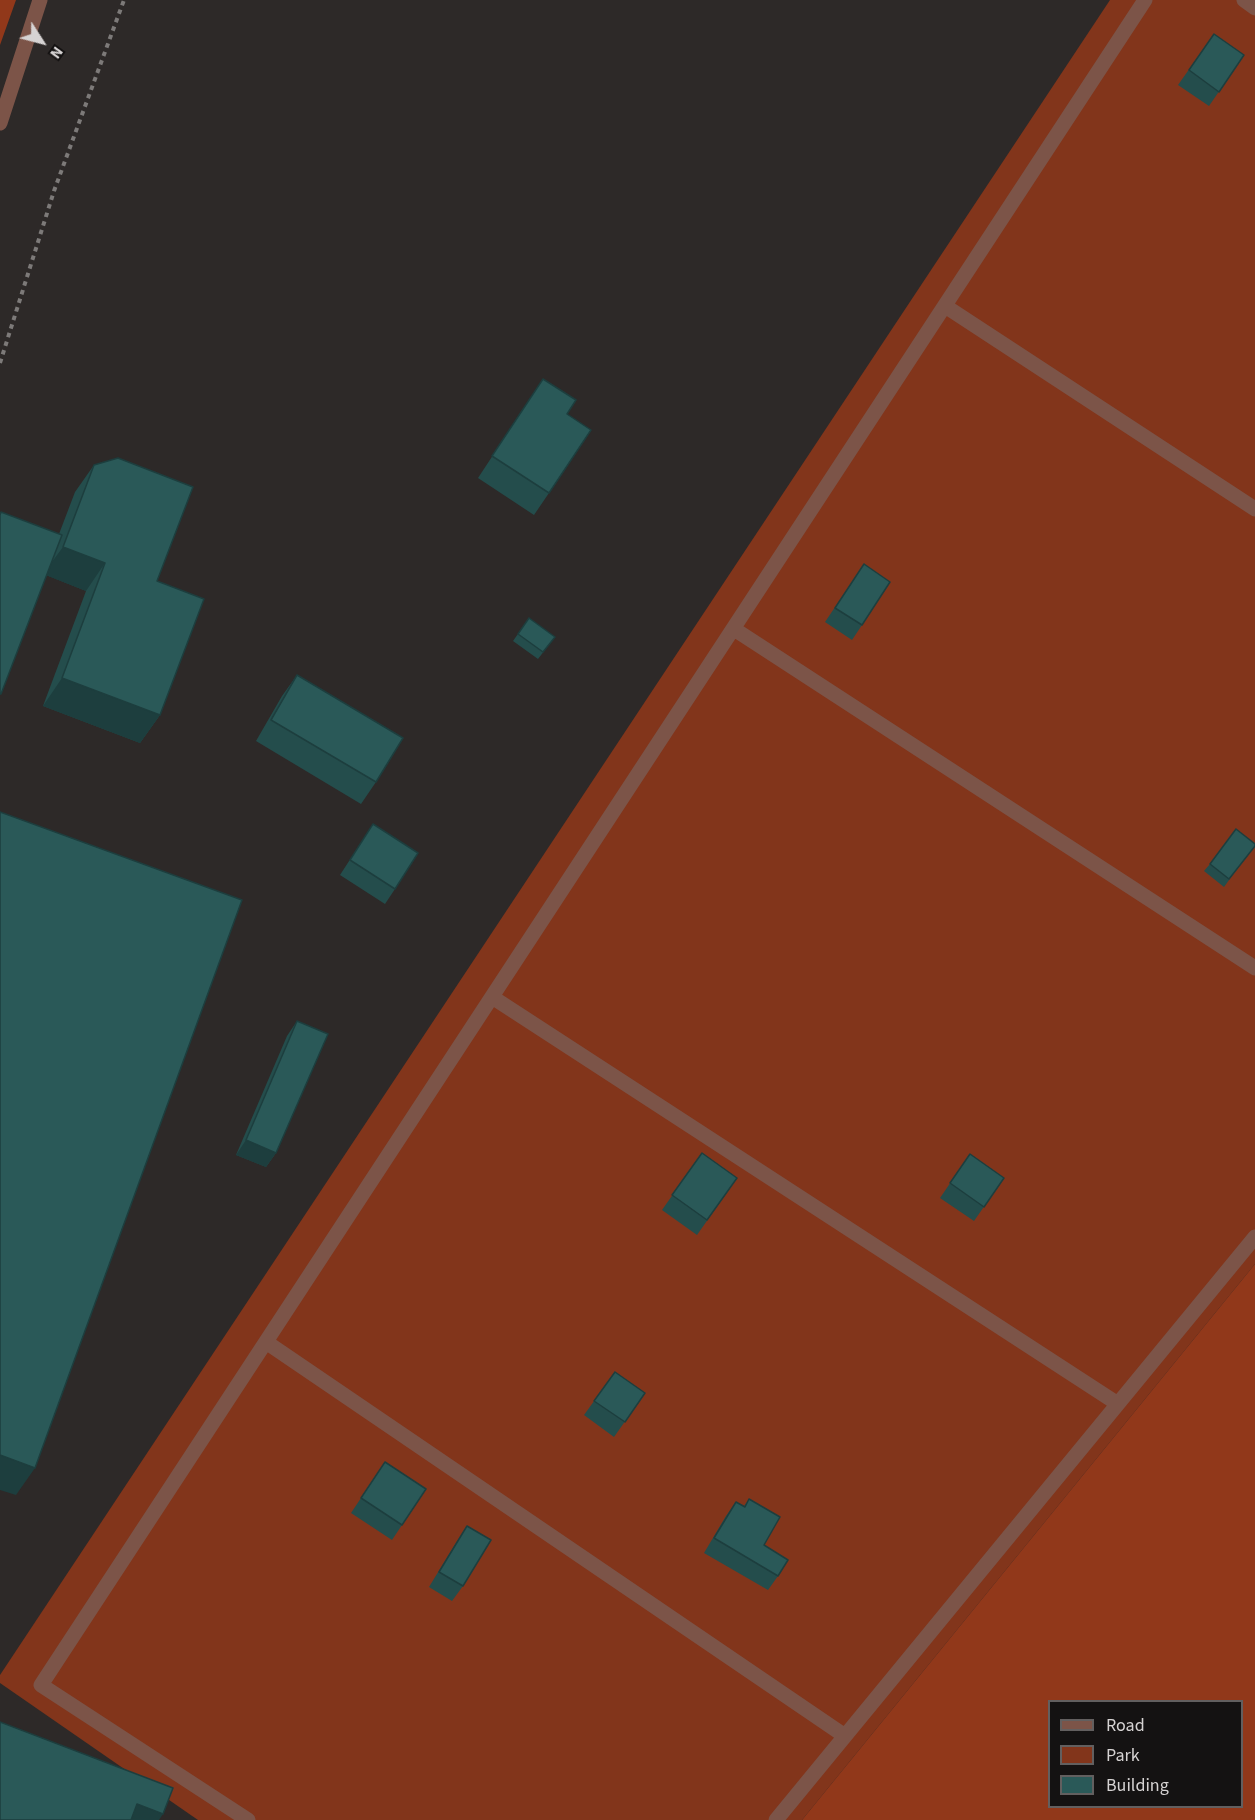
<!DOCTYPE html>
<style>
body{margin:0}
#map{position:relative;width:1255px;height:1820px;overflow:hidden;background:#2d2928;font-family:"Source Sans 3",sans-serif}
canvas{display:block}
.legend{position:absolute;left:1048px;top:1700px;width:195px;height:108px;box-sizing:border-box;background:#141212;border:2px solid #625f5f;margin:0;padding:8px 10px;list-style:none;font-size:18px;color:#d6d3d3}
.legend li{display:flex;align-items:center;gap:12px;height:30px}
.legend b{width:30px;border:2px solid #625f5f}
.north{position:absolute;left:12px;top:12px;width:60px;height:60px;-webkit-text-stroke:4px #141212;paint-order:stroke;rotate:126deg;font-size:16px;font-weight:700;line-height:24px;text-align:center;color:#d6d3d3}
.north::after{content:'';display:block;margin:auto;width:21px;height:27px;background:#d6d3d3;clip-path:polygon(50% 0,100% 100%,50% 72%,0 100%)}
</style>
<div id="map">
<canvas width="1255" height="1820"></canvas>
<ul class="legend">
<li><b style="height:8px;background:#7c5448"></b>Road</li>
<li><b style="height:16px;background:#82351b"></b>Park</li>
<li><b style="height:16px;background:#2a5958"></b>Building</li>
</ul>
<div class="north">N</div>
</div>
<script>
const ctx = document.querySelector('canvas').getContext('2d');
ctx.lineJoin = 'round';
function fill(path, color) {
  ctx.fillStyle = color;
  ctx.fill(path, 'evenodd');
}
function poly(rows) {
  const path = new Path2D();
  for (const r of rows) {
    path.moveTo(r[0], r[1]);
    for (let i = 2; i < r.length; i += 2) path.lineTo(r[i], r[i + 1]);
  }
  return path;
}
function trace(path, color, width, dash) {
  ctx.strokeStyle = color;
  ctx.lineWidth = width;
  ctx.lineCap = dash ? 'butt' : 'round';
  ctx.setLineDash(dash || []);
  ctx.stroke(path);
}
fill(poly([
 [1110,0,1255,0,1255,1264,802,1820,198,1820,0,1683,0,1675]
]), '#82351b');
fill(poly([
 [0,0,16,0,0,45],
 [1255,1264,1255,1820,802,1820],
 [1050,1702,1242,1702,1242,1806,1050,1806]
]), '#91381a');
trace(poly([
 [0,363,54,191,124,0]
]), '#7d7a79', 4, [4.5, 4.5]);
trace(poly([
 [1244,0,1255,8],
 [0,123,40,0],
 [945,306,1255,509],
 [734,629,1255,968],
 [492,997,1118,1404],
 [266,1342,845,1736],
 [248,1820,41,1685,1145,0],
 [776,1820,1255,1237]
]), '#7c5448', 15);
fill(poly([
 [1214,34,1244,55,1209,106,1178,85],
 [543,379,567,414,549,493,534,515,478,478],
 [94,465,157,581,160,715,140,743,43,706,86,591,46,575,0,695,0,514,1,512,59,534,75,492],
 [864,564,862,625,852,640,825,622],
 [529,618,555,637,538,659,513,641],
 [297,675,376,782,361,804,256,741,282,696],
 [373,824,395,889,385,904,340,875],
 [1255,844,1224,887,1204,871,1210,864],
 [297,1021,276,1153,266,1167,236,1155,287,1036],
 [702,1153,737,1178,697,1235,662,1210],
 [970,1154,1004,1178,974,1221,940,1198],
 [615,1372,645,1393,614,1437,584,1415],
 [385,1462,426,1489,392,1540,351,1513],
 [749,1499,764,1545,778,1576,768,1590,704,1553,726,1516,736,1502,744,1506],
 [467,1526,463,1586,452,1601,429,1587,457,1541]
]), '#244d4c');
fill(poly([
 [63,547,105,563,86,591,43,574],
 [62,678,160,715,140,743,43,706],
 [246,1140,276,1153,266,1167,236,1155],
 [0,1455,35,1468,16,1495,0,1490],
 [137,1804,163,1814,159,1820,126,1820]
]), '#1d3e3e');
const building = poly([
 [1214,34,1244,55,1219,92,1189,70,1214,34],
 [543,379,576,400,567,414,591,430,549,493,492,456,543,379],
 [118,458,193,487,157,581,204,599,160,715,62,678,105,563,63,547,94,465,118,458],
 [1,512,62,535,1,694,0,694,0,515,1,512],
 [864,564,890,582,862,625,835,608,864,564],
 [529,618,555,637,543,652,518,634,529,618],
 [297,675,403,738,376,782,271,720,297,675],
 [0,812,242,900,35,1468,0,1455,0,812],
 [373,824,418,853,395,889,350,860,373,824],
 [1236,829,1255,844,1255,846,1229,879,1210,864,1236,829],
 [297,1021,328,1034,276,1153,246,1140,297,1021],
 [702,1153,737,1178,707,1220,672,1195,702,1153],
 [970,1154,1004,1178,984,1207,950,1183,970,1154],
 [615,1372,645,1393,625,1422,594,1401,615,1372],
 [385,1462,426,1489,402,1525,361,1498,385,1462],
 [749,1499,780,1517,764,1545,788,1560,778,1576,714,1538,736,1502,745,1507,749,1499],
 [467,1526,491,1540,463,1586,439,1572,467,1526],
 [0,1722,173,1788,163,1814,137,1804,131,1820,0,1820,0,1722]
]);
fill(building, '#2a5958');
trace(building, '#1d3e3e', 1.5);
</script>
